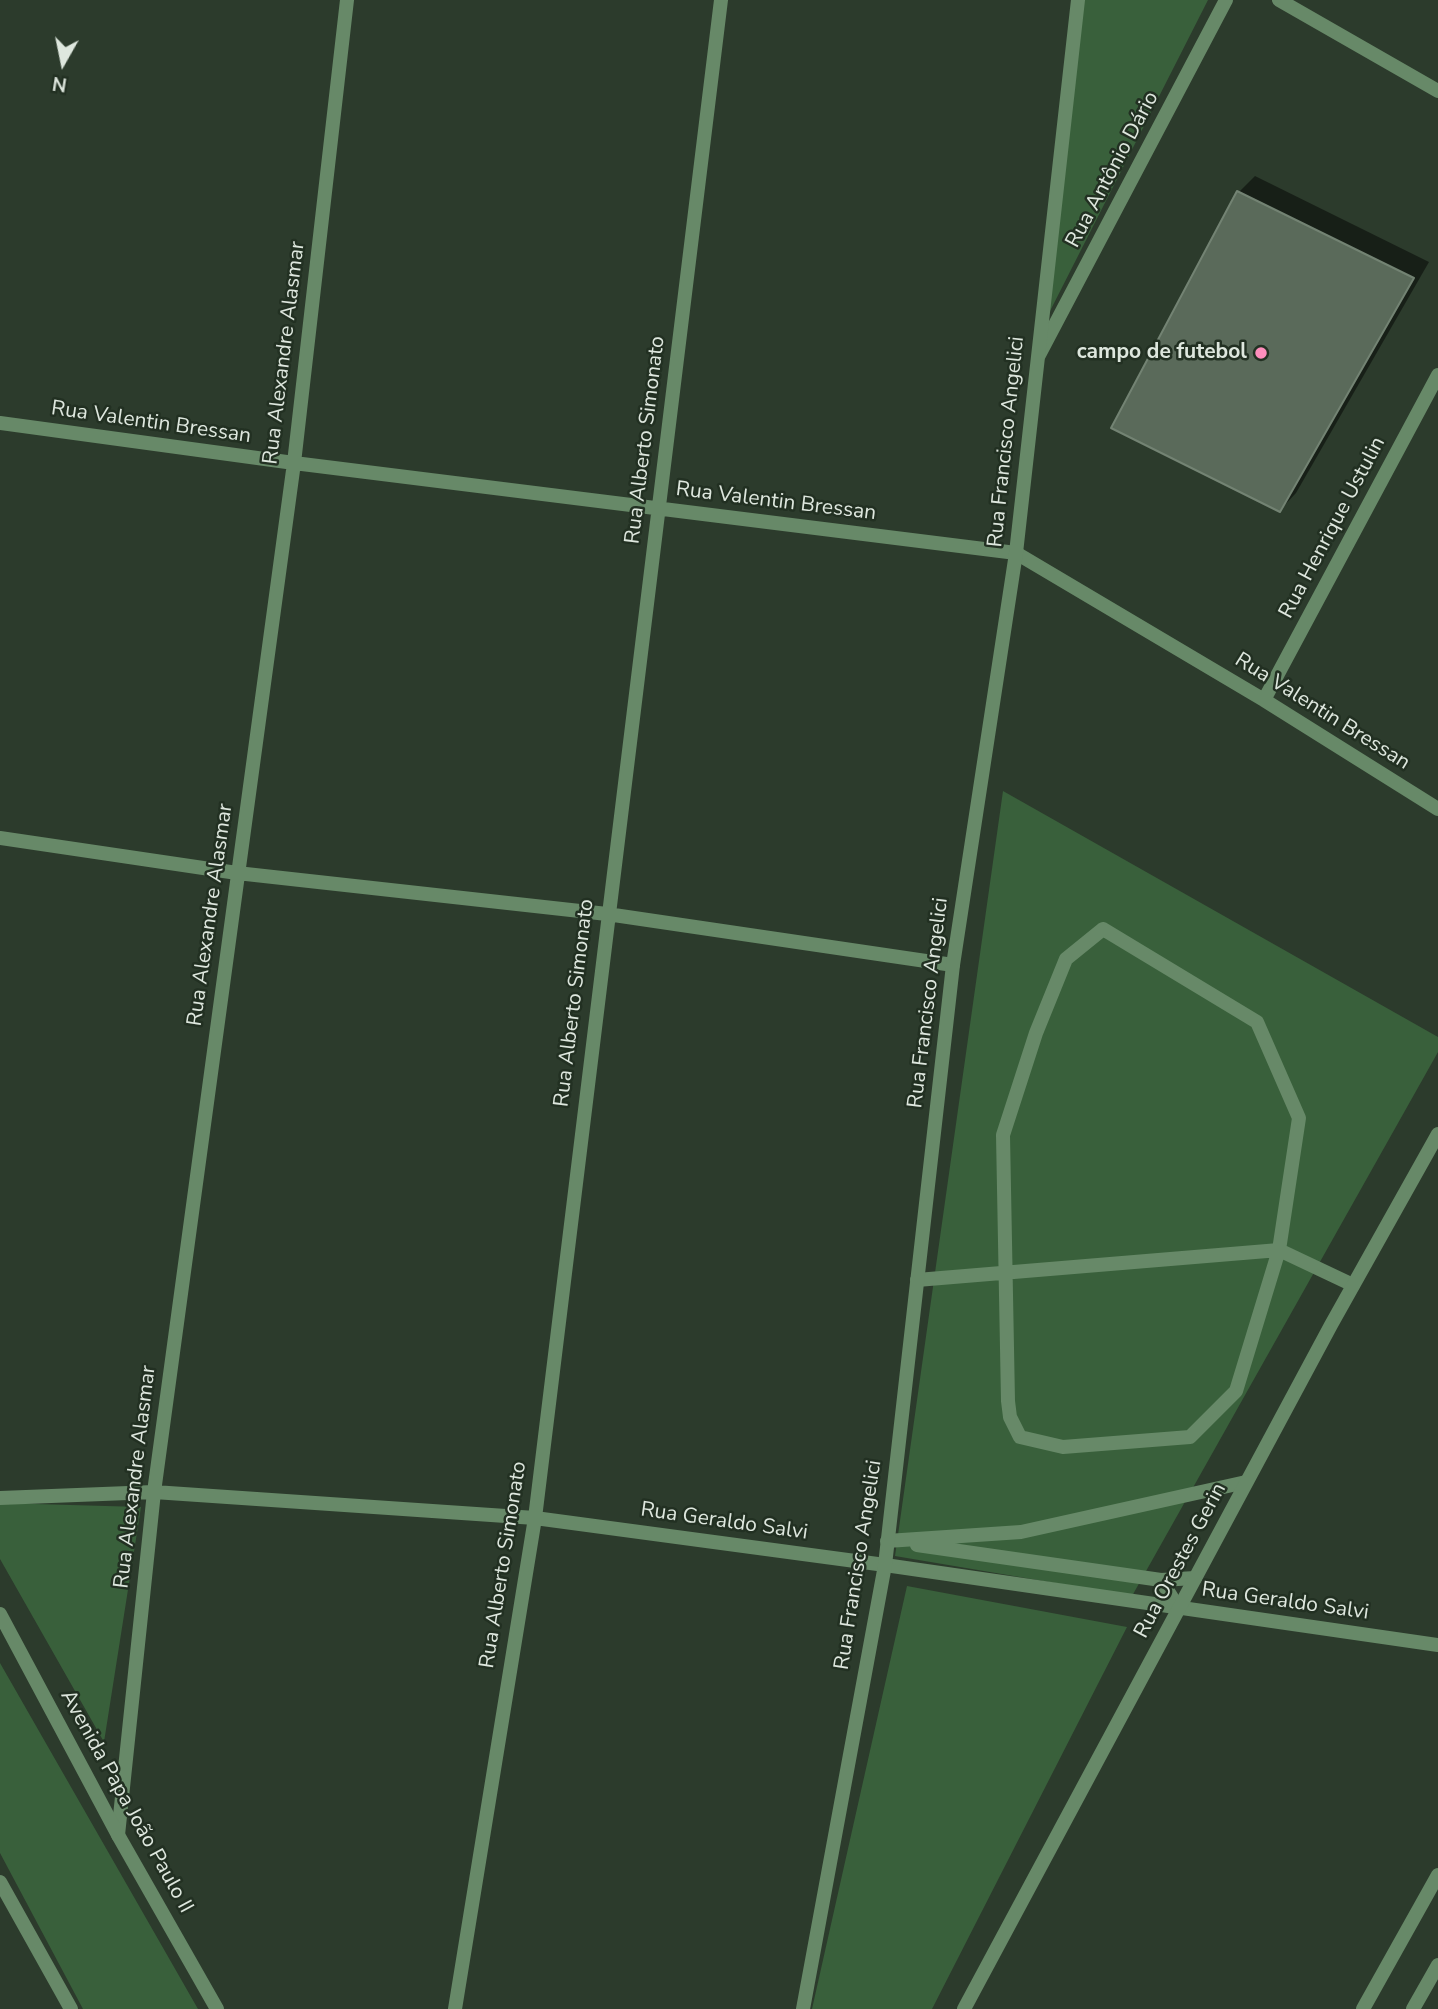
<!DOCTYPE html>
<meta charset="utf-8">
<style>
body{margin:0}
#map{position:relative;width:1438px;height:2009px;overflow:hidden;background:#2c3b2c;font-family:"Nunito Sans",sans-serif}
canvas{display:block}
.north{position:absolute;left:28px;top:28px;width:70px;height:70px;-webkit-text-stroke:5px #223022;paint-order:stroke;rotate:189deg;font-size:19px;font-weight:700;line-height:28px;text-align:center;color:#dee7de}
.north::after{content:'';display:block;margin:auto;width:24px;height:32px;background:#dee7de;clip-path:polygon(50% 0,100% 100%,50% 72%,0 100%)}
</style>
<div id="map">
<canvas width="1438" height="2009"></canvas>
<div class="north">N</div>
</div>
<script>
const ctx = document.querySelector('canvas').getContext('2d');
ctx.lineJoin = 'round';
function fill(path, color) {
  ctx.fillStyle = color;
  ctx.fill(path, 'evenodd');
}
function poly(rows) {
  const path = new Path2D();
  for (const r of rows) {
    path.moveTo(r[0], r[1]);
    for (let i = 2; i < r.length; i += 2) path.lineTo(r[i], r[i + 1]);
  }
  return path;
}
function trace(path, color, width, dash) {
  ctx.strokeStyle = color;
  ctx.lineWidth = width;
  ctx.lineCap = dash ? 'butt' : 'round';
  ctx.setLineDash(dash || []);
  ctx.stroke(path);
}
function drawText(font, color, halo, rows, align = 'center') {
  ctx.font = font + ' "Nunito Sans",sans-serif';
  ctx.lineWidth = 5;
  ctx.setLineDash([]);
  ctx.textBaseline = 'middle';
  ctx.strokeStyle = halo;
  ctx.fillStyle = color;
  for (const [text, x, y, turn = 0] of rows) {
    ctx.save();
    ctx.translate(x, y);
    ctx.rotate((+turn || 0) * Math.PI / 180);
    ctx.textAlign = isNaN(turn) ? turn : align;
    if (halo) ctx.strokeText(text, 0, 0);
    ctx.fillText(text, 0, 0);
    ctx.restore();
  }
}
fill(poly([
 [1082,0,1208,0,1049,313],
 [1003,791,1438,1037,1438,1052,1132,1596,895,1556],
 [0,1503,141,1507,104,1742,0,1559],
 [907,1586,1127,1627,932,2009,812,2009],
 [0,1663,198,2009,83,2009,0,1853]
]), '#39603b');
fill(poly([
 [1255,176,1429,262,1296,493,1280,510,1239,192]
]), '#0007');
const building = poly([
 [1237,191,1414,278,1280,512,1111,428,1237,191]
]);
fill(building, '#5a6a5a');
trace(building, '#738373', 2);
trace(poly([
 [1103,929,1257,1022,1299,1118,1279,1250,1236,1391,1190,1437,1063,1447,1020,1437,1010,1417,1008,1401,1003,1135,1036,1033,1066,959,1103,929],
 [917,1280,1279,1250,1353,1285],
 [887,1541,1021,1532,1246,1482],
 [917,1545,1161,1580,1179,1609],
 [1161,1580,1195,1578]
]), '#678968', 14);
trace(poly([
 [1279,0,1438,91],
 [1039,355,1226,0],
 [0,423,294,463,1016,553,1264,700,1438,809],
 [1264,700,1438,375],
 [0,838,237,873,607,914,953,965],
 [0,1498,154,1492,535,1518,885,1565,1438,1645],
 [118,1835,154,1492,294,463,347,0],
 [455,2009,535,1518,721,0]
]), '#678968', 14);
trace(poly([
 [0,1614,118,1835,217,2009],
 [0,1882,71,2009],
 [803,2009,885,1565,953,965,1016,553,1078,0],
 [964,2009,1331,1325,1438,1134],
 [1363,2009,1438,1875],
 [1413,2009,1438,1965]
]), '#678968', 14);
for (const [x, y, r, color] of [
 [1261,353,7,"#fe8ebc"]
]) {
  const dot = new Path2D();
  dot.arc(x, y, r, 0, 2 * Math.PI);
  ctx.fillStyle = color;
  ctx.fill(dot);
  trace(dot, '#223022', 2.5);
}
drawText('21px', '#dee7de', '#223022', [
 ["Rua Antônio Dário",1113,170,-62],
 ["Rua Alexandre Alasmar",285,353,-83],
 ["Rua Valentin Bressan",151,423,8],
 ["Rua Alberto Simonato",646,440,-83],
 ["Rua Francisco Angelici",1007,442,-84],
 ["Rua Valentin Bressan",776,502,7],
 ["Rua Henrique Ustulin",1333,528,-62],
 ["Rua Valentin Bressan",1322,712,32],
 ["Rua Alexandre Alasmar",211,915,-82],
 ["Rua Alberto Simonato",575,1003,-83],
 ["Rua Francisco Angelici",929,1003,-83],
 ["Rua Alexandre Alasmar",136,1477,-83],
 ["Rua Geraldo Salvi",724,1522,8],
 ["Rua Orestes Gerin",1181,1561,-62],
 ["Rua Alberto Simonato",504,1565,-81],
 ["Rua Francisco Angelici",859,1565,-81],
 ["Rua Geraldo Salvi",1285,1602,8],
 ["Avenida Papa João Paulo II",126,1802,61]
]);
drawText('bold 21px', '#dee7de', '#223022', [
 ["campo de futebol",1247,353]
], 'right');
</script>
